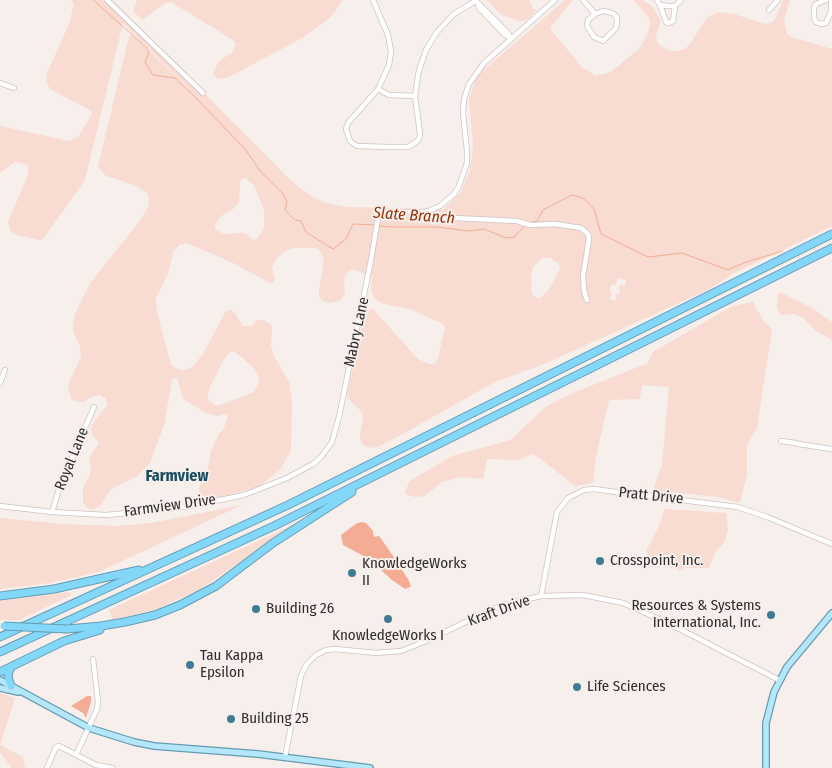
<!DOCTYPE html>
<style>
body{margin:0}
canvas{display:block;background:#f7efec}
</style>
<canvas width="832" height="768"></canvas>
<script>
const ctx = document.querySelector('canvas').getContext('2d');
ctx.lineJoin = 'round';
function fill(path, color) {
  ctx.fillStyle = color;
  ctx.fill(path, 'evenodd');
}
function poly(rows) {
  const path = new Path2D();
  for (const r of rows) {
    path.moveTo(r[0], r[1]);
    for (let i = 2; i < r.length; i += 2) path.lineTo(r[i], r[i + 1]);
  }
  return path;
}
function trace(path, color, width, dash) {
  ctx.strokeStyle = color;
  ctx.lineWidth = width;
  ctx.lineCap = dash ? 'butt' : 'round';
  ctx.setLineDash(dash || []);
  ctx.stroke(path);
}
function drawText(font, color, halo, rows, align = 'center') {
  ctx.font = font + ' "Fira Sans Condensed",sans-serif';
  ctx.lineWidth = 4;
  ctx.setLineDash([]);
  ctx.textBaseline = 'middle';
  ctx.strokeStyle = halo;
  ctx.fillStyle = color;
  for (const [text, x, y, turn = 0] of rows) {
    ctx.save();
    ctx.translate(x, y);
    ctx.rotate((+turn || 0) * Math.PI / 180);
    ctx.textAlign = isNaN(turn) ? turn : align;
    if (halo) ctx.strokeText(text, 0, 0);
    ctx.fillText(text, 0, 0);
    ctx.restore();
  }
}
fill(poly([
 [71,0,112,0,118,5,291,181,311,196,326,203,347,207,444,209,461,192,470,170,473,145,469,99,475,80,480,73,565,0,573,0,551,27,551,30,583,68,596,76,611,72,639,49,648,33,650,24,649,18,634,0,643,0,654,8,661,21,656,35,657,42,661,46,670,51,677,51,685,49,689,45,707,18,719,12,734,14,765,24,771,23,775,19,783,0,790,0,784,20,787,34,791,37,832,49,832,226,732,274,710,289,544,364,495,382,399,436,378,447,373,448,364,446,361,442,360,435,363,416,361,411,349,399,347,394,364,317,370,309,373,309,418,359,429,364,434,364,438,359,445,327,443,324,410,309,384,304,378,301,374,297,371,289,372,277,358,271,351,270,346,274,344,280,345,294,340,301,329,303,323,301,319,297,319,290,324,260,319,250,315,248,294,248,284,252,276,259,272,267,275,279,273,283,270,283,233,263,187,243,179,245,173,252,168,274,156,297,157,312,171,365,177,369,184,370,193,367,204,352,226,311,231,310,234,312,243,326,251,326,258,320,263,320,270,324,272,327,271,346,273,354,289,382,292,401,291,450,280,470,258,487,203,502,200,500,199,488,208,467,211,451,219,434,224,428,228,415,226,414,218,416,206,413,186,401,182,396,178,380,176,378,172,379,164,425,150,463,136,477,111,489,101,505,93,510,86,507,83,502,83,488,90,475,91,467,89,458,99,443,93,436,91,430,92,425,108,404,106,399,100,395,91,397,84,402,74,401,71,398,68,388,70,380,81,357,80,345,75,336,73,327,75,314,81,301,91,282,142,218,149,205,148,195,144,191,134,185,106,176,98,167,129,36,132,34,213,113,123,23,85,180,44,238,40,240,17,235,11,232,8,222,28,175,28,166,25,164,15,162,0,173,0,126,69,141,78,137,92,114,91,111,50,89,46,81,47,73,69,24,74,4],
 [245,178,254,185,264,210,264,228,257,239,253,240,247,234,243,233,223,234,215,229,215,225,221,216,231,211,239,203,240,183,241,180],
 [452,218,517,219,530,222,577,227,578,229,519,223,416,220],
 [542,258,551,258,559,264,560,269,550,288,540,298,537,298,532,294,531,275,533,267],
 [618,278,626,280,625,286,620,285,619,294,615,293,615,295,617,296,615,301,609,299,612,293,610,290,611,285,615,285],
 [234,351,253,367,259,377,257,387,254,392,220,405,215,405,208,399,208,394,210,387,223,361,229,353],
 [137,0,343,0,331,17,302,38,233,75,222,79,217,78,213,74,214,71,219,61,233,52,236,44,233,40,171,2,164,4,144,19,141,19,133,11],
 [486,0,529,0,533,9,537,10,528,19,520,22,501,14],
 [780,292,810,307,832,322,832,340,816,331,803,318,795,314,780,315,777,308,778,294],
 [753,302,764,322,772,329,757,428,747,445,747,474,740,503,718,497,653,490,662,465,669,387,642,385,640,399,609,400,596,457,593,483,575,486,537,456,532,454,519,460,487,459,483,479,461,477,442,482,425,496,415,497,408,495,405,493,409,482,413,479,452,456,510,440,547,406,573,393,648,363,653,352,706,321,733,306],
 [242,505,99,572,49,583,0,589,0,518,62,524,117,526,151,523],
 [665,509,726,513,728,530,725,541,715,553,709,568,684,568,680,570,651,563,650,557,647,555,647,549,658,528],
 [303,520,197,591,153,610,113,620,109,610],
 [68,592,71,593,71,595,20,620,0,620,0,601],
 [0,693,15,698,0,745,23,757,25,768,12,768,0,752]
]), '#f8dbd1');
fill(poly([
 [362,522,366,523,373,531,374,537,379,536,389,550,408,579,411,586,408,588,405,589,392,580,382,571,373,561,343,545,341,535,357,523],
 [87,696,91,696,91,702,86,718,83,713,71,706]
]), '#f4ac94');
trace(poly([
 [93,0,146,47,149,53,145,62,153,75,175,78,194,96,245,149,261,172,283,194,287,202,285,210,295,220,301,221,306,232,333,249,346,239,353,224,375,225],
 [528,223,537,221,543,210,572,195,583,198,594,209,601,234,648,257,682,253,728,270,746,262,783,251],
 [379,226,393,227,437,227,469,231,484,229,506,238,514,237,525,226]
]), '#f4ac94', 1);
const minor = poly([
 [107,0,203,93],
 [373,0,388,35,391,51,389,65,378,89,348,123,346,129,350,141,357,146,389,147,408,147,416,142,419,139,420,134,415,96,419,70,426,50,437,32,454,14,475,1],
 [475,0,508,33,511,39],
 [583,0,595,14],
 [657,0,660,5,668,6,675,6,681,0],
 [826,0,816,4,814,8,814,18,816,22,821,24,826,23,828,19,831,12,831,0],
 [478,3,479,8,505,35,511,38],
 [660,5,666,22,669,23,673,21,675,6],
 [769,10,778,0],
 [603,11,609,12,614,14,617,18,617,23,616,28,603,41,594,37,587,26,588,20,595,14,603,11],
 [0,83,14,88],
 [378,89,389,95,415,96],
 [426,212,433,217,517,221,530,225,555,224,581,228,588,234,589,239,583,276,584,291,587,300],
 [0,383,5,370],
 [781,441,796,443],
 [798,444,832,449],
 [0,506,52,512,106,515,160,510,196,505,244,495,287,478,313,464,321,457,332,442,339,417,371,260,378,218,384,212,426,212,440,206,454,194,459,186,467,163,467,151,463,113,464,99,469,84,484,63,555,0],
 [52,512,60,486,94,407],
 [541,596,557,512,568,498,584,490,594,489,616,492,738,507,767,517,832,544],
 [76,755,97,709,98,701,93,659],
 [285,757,301,676,306,665,316,655,326,650,335,649,376,653,401,651,426,641,495,608,515,602,541,596,583,595,623,603,668,623,779,680],
 [47,768,56,747,59,746,96,765,113,768]
]);
const major = poly([
 [0,680,89,728,134,742,154,746,258,754,370,768],
 [0,688,18,692],
 [766,768,766,723,774,692,787,667,832,613]
]);
const highway = poly([
 [0,596,54,589,139,570],
 [67,629,101,626,125,622,155,615,180,605,216,586,273,543,352,492],
 [0,637,288,505,832,234],
 [0,652,274,526,832,248],
 [0,672,64,641,100,630],
 [11,686,8,677,9,671,12,666]
]);
trace(minor, '#ccc4c2', 6);
trace(major, '#669bb1', 8);
trace(highway, '#669bb1', 9);
trace(minor, '#fff', 4.5);
trace(major, '#b5e7fb', 5.5);
trace(highway, '#83d7f9', 7);
const highwayBridge = poly([
 [4,626,67,629]
]);
trace(highwayBridge, '#669bb1', 9, []);
trace(highwayBridge, '#83d7f9', 7);
for (const [x, y, r, color] of [
 [600,561,5,"#3f7c93"],
 [352,573,5,"#3f7c93"],
 [256,609,5,"#3f7c93"],
 [771,615,5,"#3f7c93"],
 [388,619,5,"#3f7c93"],
 [190,665,5,"#3f7c93"],
 [577,687,5,"#3f7c93"],
 [231,719,5,"#3f7c93"]
]) {
  const dot = new Path2D();
  dot.arc(x, y, r, 0, 2 * Math.PI);
  ctx.fillStyle = color;
  ctx.fill(dot);
  trace(dot, '#f7efec', 2);
}
drawText('15px', '#2f2c2b', '#f7efec', [
 ["Mabry Lane",357,332,-78],
 ["Royal Lane",72,459,-68],
 ["Pratt Drive",651,496,6],
 ["Farmview Drive",170,506,-8],
 ["Kraft Drive",499,611,-20]
]);
drawText('15px', '#2f2c2b', '#f7efec', [
 ["Crosspoint, Inc.",610,561],
 ["KnowledgeWorks",362,564],
 ["II",362,581],
 ["Resources & Systems",761,606,"right"],
 ["International, Inc.",761,623,"right"],
 ["Building 26",266,609],
 ["KnowledgeWorks I",388,636,"center"],
 ["Tau Kappa",200,656],
 ["Epsilon",200,673],
 ["Life Sciences",587,687],
 ["Building 25",241,719]
], 'left');
drawText('italic 16px', '#963104', '#f7efec', [
 ["Slate Branch",414,216,4]
]);
drawText('bold 16px', '#1b4c5e', '#f7efec', [
 ["Farmview",177,477]
]);
</script>
